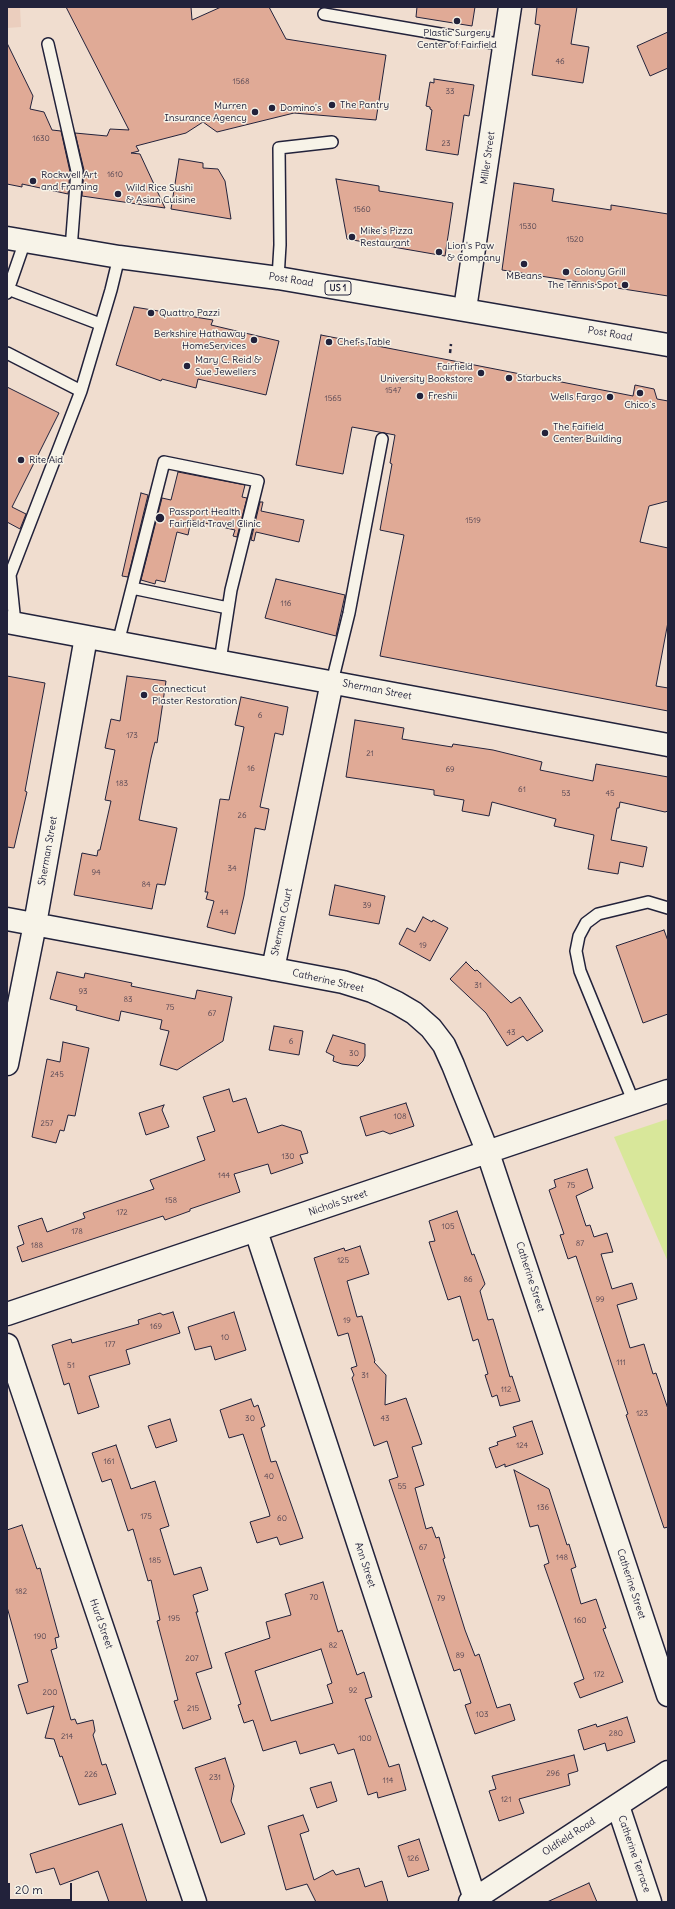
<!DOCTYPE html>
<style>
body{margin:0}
#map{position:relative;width:675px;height:1909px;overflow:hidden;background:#f0ddcf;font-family:Delius,sans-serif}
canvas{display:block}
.frame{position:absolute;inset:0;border:8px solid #22223b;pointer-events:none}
.scale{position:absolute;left:8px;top:1883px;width:64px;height:18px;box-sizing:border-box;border:2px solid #22223b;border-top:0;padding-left:5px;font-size:12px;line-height:14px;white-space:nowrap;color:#22223b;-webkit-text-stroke:3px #f7f3e8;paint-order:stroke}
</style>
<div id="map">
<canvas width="675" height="1909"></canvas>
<div class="frame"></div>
<div class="scale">20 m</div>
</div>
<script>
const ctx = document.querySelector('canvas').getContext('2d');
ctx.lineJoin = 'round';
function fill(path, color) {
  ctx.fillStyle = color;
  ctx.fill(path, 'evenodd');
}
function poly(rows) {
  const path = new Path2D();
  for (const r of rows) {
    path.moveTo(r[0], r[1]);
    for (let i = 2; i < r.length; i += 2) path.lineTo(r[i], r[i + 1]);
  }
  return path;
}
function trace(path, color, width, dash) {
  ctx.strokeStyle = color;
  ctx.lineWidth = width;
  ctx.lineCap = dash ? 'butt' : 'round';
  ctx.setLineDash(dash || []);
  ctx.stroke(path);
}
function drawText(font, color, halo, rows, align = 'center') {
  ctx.font = font + ' Delius,sans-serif';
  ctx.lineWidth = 3;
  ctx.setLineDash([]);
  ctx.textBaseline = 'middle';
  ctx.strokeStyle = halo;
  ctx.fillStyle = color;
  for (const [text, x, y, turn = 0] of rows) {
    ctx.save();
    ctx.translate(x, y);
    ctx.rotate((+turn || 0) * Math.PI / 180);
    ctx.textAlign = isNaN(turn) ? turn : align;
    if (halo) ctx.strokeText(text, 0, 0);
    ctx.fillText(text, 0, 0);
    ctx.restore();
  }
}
fill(poly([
 [7,7,20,7,21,27,7,28]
]), '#ebcebe');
fill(poly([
 [668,1119,668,1262,614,1137]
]), '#d8e79a');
const building = poly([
 [66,7,191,7,192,20,221,7,269,7,286,39,386,55,376,120,294,113,217,132,203,122,186,133,136,146,139,151,131,153,140,154,165,208,82,196,84,170,75,133,107,136,110,129,129,130,66,7],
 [417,7,475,7,472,26,416,17,417,7],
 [537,7,577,7,571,44,589,47,583,83,532,75,540,25,535,24,537,7],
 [668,32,668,68,650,76,637,46,668,32],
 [7,43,33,96,30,109,44,112,52,130,61,131,70,172,68,194,22,184,22,187,7,184,7,43],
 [434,79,474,85,469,116,464,115,458,155,426,150,432,110,430,109,430,107,426,106,430,82,434,83,434,79],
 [179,159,203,163,203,168,218,169,225,181,231,219,171,209,179,159],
 [336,179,379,186,379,191,453,203,445,256,347,239,336,179],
 [514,183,554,189,552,201,611,210,611,205,668,214,668,296,502,270,514,183],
 [134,307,213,320,211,325,279,341,266,395,198,379,196,388,162,379,161,381,116,365,134,307],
 [321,335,633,396,635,385,654,389,657,399,668,401,668,501,649,506,640,542,668,548,668,622,656,686,668,688,668,711,380,656,404,535,380,530,392,464,390,463,395,435,352,427,343,474,296,465,321,335],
 [7,387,59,413,12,507,26,514,20,529,7,522,7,387],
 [178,472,245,485,242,497,247,498,237,537,233,536,235,530,191,520,188,535,177,532,165,582,156,580,155,584,141,580,162,498,171,500,178,472],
 [141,493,148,495,128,577,122,576,141,493],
 [260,502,263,502,261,511,304,520,299,542,256,532,254,541,251,540,260,502],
 [276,579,345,595,336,636,265,618,276,579],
 [7,676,45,683,25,791,27,792,14,848,7,847,7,676],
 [127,676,166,681,157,743,155,742,151,758,139,820,177,828,165,885,157,884,152,909,74,895,82,853,97,856,98,850,100,850,111,801,105,800,115,750,105,748,111,719,120,721,127,676],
 [241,697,288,707,283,735,275,733,260,807,269,809,265,830,255,828,244,896,235,934,207,927,214,901,206,899,208,892,205,892,220,799,229,800,244,727,235,725,241,697],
 [355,720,404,728,402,739,452,747,453,744,493,750,542,762,540,770,593,781,596,764,668,777,668,811,665,812,620,802,619,808,617,808,611,840,647,847,643,867,620,862,618,874,588,869,594,835,554,826,556,819,492,802,489,816,462,811,464,800,434,795,434,790,346,777,355,720],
 [335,885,385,896,379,924,329,915,335,885],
 [423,917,432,922,433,920,448,928,430,961,399,944,407,928,415,932,423,917],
 [664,930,668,941,668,1014,643,1023,616,946,664,930],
 [466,962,475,971,477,970,511,1003,520,997,543,1031,527,1041,523,1036,507,1046,486,1013,450,979,466,962],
 [57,972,84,978,85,973,132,983,131,986,195,999,197,990,232,997,223,1041,177,1070,160,1065,169,1031,160,1029,162,1020,121,1011,119,1021,76,1010,77,1006,50,999,57,972],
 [274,1026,303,1031,299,1055,269,1050,274,1026],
 [333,1035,365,1044,365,1056,363,1061,358,1066,342,1064,333,1061,334,1056,326,1052,333,1035],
 [63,1042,89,1048,75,1116,68,1115,64,1131,60,1130,56,1143,32,1137,47,1059,60,1062,63,1042],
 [229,1089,233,1102,246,1098,258,1133,282,1125,301,1131,308,1153,300,1155,303,1163,271,1174,268,1164,234,1174,240,1192,190,1209,190,1211,165,1220,163,1216,22,1262,17,1247,24,1244,18,1226,42,1218,47,1232,85,1218,83,1213,154,1189,150,1180,205,1160,197,1137,215,1131,203,1097,229,1089],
 [406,1103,414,1126,390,1134,383,1131,366,1136,360,1117,406,1103],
 [164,1105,162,1110,169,1127,146,1135,139,1113,164,1105],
 [587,1169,593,1188,576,1196,586,1226,590,1225,594,1237,607,1233,613,1252,601,1254,612,1289,632,1283,637,1299,617,1305,630,1348,644,1344,653,1374,656,1373,668,1409,668,1527,664,1528,626,1415,628,1414,576,1256,568,1259,560,1235,564,1234,549,1190,556,1187,554,1180,587,1169],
 [457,1211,472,1255,474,1254,485,1284,480,1291,488,1320,493,1319,510,1377,512,1376,520,1401,500,1406,497,1395,492,1397,485,1375,488,1374,478,1339,473,1341,460,1296,448,1300,429,1242,435,1241,429,1221,457,1211],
 [360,1246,369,1274,347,1281,357,1317,362,1316,375,1361,374,1362,386,1375,385,1405,406,1398,422,1444,412,1447,424,1485,415,1488,426,1529,432,1527,436,1538,439,1537,445,1558,443,1559,465,1630,475,1656,479,1654,497,1708,510,1704,515,1720,475,1734,465,1705,471,1703,460,1669,454,1671,389,1480,398,1477,387,1441,374,1446,352,1378,354,1375,351,1368,357,1366,348,1333,338,1336,314,1258,344,1248,345,1251,360,1246],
 [173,1312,180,1333,126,1350,130,1364,89,1376,99,1407,78,1414,69,1383,64,1385,52,1345,71,1339,72,1343,139,1324,138,1320,160,1313,163,1315,173,1312],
 [234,1312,246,1350,215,1360,211,1346,195,1350,188,1327,234,1312],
 [251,1399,254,1407,258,1405,265,1426,261,1428,271,1462,276,1461,303,1538,280,1545,277,1537,257,1543,250,1522,270,1516,269,1512,243,1434,229,1438,220,1410,251,1399],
 [170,1419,177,1441,156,1448,148,1426,170,1419],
 [532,1421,543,1454,505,1467,505,1464,496,1468,489,1448,498,1445,497,1442,516,1436,513,1427,532,1421],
 [116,1445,131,1489,155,1481,169,1526,160,1529,174,1575,201,1567,208,1590,193,1595,198,1612,196,1612,212,1668,196,1673,211,1719,183,1729,174,1701,178,1700,157,1621,160,1620,151,1580,148,1581,133,1529,128,1531,111,1479,102,1482,92,1453,116,1445],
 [514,1470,549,1489,567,1545,569,1544,576,1567,571,1569,581,1604,596,1599,606,1628,603,1629,623,1682,580,1698,574,1683,584,1679,544,1565,549,1563,538,1525,530,1527,514,1470],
 [22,1525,37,1569,40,1568,59,1637,55,1638,57,1648,51,1650,71,1720,75,1719,77,1724,93,1720,95,1731,93,1735,102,1765,106,1764,116,1794,79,1805,62,1756,60,1757,54,1739,45,1738,54,1706,27,1714,18,1685,28,1682,7,1607,7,1530,22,1525],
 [323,1582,338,1632,342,1630,357,1675,364,1672,372,1697,365,1699,389,1767,399,1764,406,1790,378,1798,377,1792,368,1795,354,1749,338,1754,334,1744,300,1754,296,1741,263,1751,253,1720,244,1723,238,1705,241,1704,225,1653,270,1638,266,1622,291,1615,285,1594,323,1582],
 [321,1649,332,1683,327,1685,333,1703,271,1721,255,1671,321,1649],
 [627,1717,635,1742,607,1751,605,1743,584,1750,578,1730,596,1724,597,1727,627,1717],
 [574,1755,578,1771,568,1774,570,1785,519,1799,524,1813,499,1821,489,1791,496,1789,492,1776,574,1755],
 [225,1758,234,1786,231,1801,245,1834,221,1843,195,1768,225,1758],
 [331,1782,337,1801,317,1808,310,1788,331,1782],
 [303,1815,309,1831,300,1834,314,1880,333,1870,336,1875,359,1868,365,1887,382,1881,388,1902,316,1902,307,1884,286,1890,268,1826,303,1815],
 [122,1824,147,1902,109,1902,98,1871,60,1885,54,1868,36,1873,30,1854,122,1824],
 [419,1839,429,1870,408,1877,398,1846,419,1839],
 [589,1883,597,1902,547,1902,589,1883]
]);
fill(building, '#e0aa96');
trace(building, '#22223b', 1);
const service = poly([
 [324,14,504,45],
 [48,44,77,171,71,249],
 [278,278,280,245,279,148,332,142],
 [8,289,100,324],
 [7,293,25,241],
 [7,353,81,391,111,290,119,257],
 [132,588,228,608],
 [15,623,10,575,81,391],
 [118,643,164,462,258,481,231,590,220,661],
 [332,682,349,613,382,439],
 [634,1103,580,971,576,951,579,936,586,923,598,914,648,902,668,908]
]);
const minor = poly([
 [465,309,510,7],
 [7,622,668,745],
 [7,919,343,982,372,991,397,1003,414,1013,431,1028,444,1045,453,1065,488,1153,668,1695],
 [273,969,332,682],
 [7,1064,35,924,86,637],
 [256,1231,475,1899],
 [7,1314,668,1091],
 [7,1345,195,1902],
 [618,1806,650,1902]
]);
const tertiary = poly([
 [470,1902,668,1772]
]);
const primary = poly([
 [7,238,119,257,278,278,668,345]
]);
trace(service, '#22223b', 14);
trace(minor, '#22223b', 25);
trace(tertiary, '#22223b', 25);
trace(primary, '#22223b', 25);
trace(poly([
 [450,353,451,344]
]), '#22223b', 2.5, [4, 3]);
trace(service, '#f7f3e8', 11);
trace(minor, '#f7f3e8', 22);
trace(tertiary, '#f7f3e8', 22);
trace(primary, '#f7f3e8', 22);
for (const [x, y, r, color] of [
 [457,21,4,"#22223b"],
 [332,105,4,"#22223b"],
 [272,108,4,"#22223b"],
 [255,112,4,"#22223b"],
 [33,181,4,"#22223b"],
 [118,194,4,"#22223b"],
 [352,237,4,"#22223b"],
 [439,252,4,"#22223b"],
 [524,264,4,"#22223b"],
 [566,272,4,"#22223b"],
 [625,285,4,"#22223b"],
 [151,313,4,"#22223b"],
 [254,340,4,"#22223b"],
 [329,342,4,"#22223b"],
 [187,366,4,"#22223b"],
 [481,373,4,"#22223b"],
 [509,378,4,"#22223b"],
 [640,393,4,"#22223b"],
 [420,396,4,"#22223b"],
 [610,397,4,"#22223b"],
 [545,433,4,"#22223b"],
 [21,460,4,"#22223b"],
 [160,518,5,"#22223b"],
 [144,695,4,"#22223b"]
]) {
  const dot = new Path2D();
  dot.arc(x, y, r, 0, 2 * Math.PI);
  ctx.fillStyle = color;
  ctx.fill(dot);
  trace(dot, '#f7f3e8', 1.5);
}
drawText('8px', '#524452', null, [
 ["46",560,62],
 ["1568",241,82],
 ["33",450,92],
 ["1630",41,139],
 ["23",446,144],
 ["1610",115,175],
 ["1560",362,210],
 ["1530",528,227],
 ["1520",575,240],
 ["1547",393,391],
 ["1565",333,399],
 ["1519",473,521],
 ["116",286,604],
 ["6",260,716],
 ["173",132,736],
 ["21",370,754],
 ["16",251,769],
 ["69",450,770],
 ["183",122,784],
 ["61",522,790],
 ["53",566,794],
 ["45",610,794],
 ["26",242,816],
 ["34",232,869],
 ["94",96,873],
 ["84",146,885],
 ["39",367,906],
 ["44",224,913],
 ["19",423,946],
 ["31",478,986],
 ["93",83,992],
 ["83",128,1000],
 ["75",170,1008],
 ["67",212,1014],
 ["43",511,1033],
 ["6",291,1042],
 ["30",354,1054],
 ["245",57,1075],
 ["108",400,1117],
 ["257",47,1124],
 ["130",288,1157],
 ["144",224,1176],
 ["75",571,1186],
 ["158",171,1201],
 ["172",122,1213],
 ["105",448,1227],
 ["178",77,1232],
 ["87",580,1244],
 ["188",37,1246],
 ["125",343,1261],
 ["86",468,1280],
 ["99",600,1300],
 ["19",347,1321],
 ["169",156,1327],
 ["10",225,1338],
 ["177",110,1345],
 ["111",621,1363],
 ["51",71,1366],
 ["31",365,1376],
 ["112",506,1390],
 ["123",642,1414],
 ["30",250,1419],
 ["43",385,1419],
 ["124",522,1446],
 ["161",109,1462],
 ["40",269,1477],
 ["55",402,1487],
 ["136",543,1508],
 ["175",146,1517],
 ["60",282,1519],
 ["67",423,1548],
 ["148",562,1558],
 ["185",155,1561],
 ["182",21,1592],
 ["70",314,1598],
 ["79",441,1599],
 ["195",174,1619],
 ["160",580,1621],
 ["190",40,1637],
 ["82",333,1646],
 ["89",460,1656],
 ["207",192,1659],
 ["172",599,1675],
 ["92",353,1691],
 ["200",50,1693],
 ["215",193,1709],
 ["103",482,1715],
 ["280",616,1734],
 ["214",67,1737],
 ["100",365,1739],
 ["296",553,1774],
 ["226",91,1775],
 ["231",215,1778],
 ["114",388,1781],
 ["121",506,1800],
 ["126",413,1859]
]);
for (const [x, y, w] of [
 [338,288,26]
]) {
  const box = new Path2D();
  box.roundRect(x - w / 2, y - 7, w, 14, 3);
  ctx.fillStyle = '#f7f3e8';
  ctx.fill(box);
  trace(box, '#22223b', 1);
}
drawText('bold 9px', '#22223b', null, [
 ["US 1",338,288]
]);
drawText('10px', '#22223b', '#f7f3e8', [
 ["Plastic Surgery",457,33,"center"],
 ["Center of Fairfield",457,45,"center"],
 ["The Pantry",340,105],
 ["Murren",247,106,"right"],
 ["Insurance Agency",247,118,"right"],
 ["Domino's",280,108],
 ["Rockwell Art",41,175],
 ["and Framing",41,187],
 ["Wild Rice Sushi",126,188],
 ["& Asian Cuisine",126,200],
 ["Mike's Pizza",360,231],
 ["Restaurant",360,243],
 ["Lion's Paw",447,246],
 ["& Company",447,258],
 ["Colony Grill",574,272],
 ["MBeans",524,276,"center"],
 ["The Tennis Spot",617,285,"right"],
 ["Quattro Pazzi",159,313],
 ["Berkshire Hathaway",246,334,"right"],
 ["HomeServices",246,346,"right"],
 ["Chef's Table",337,342],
 ["Mary C. Reid &",195,360],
 ["Sue Jewellers",195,372],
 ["Fairfield",473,367,"right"],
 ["University Bookstore",473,379,"right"],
 ["Starbucks",517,378],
 ["Freshii",428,396],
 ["Wells Fargo",602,397,"right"],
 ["Chico's",640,405,"center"],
 ["The Faifield",553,427],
 ["Center Building",553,439],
 ["Rite Aid",29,460],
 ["Passport Health",169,512],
 ["Fairfield Travel Clinic",169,524],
 ["Connecticut",152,689],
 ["Plaster Restoration",152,701]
], 'left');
drawText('10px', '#22223b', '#f7f3e8', [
 ["Miller Street",488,158,-82],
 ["Post Road",291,280,9],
 ["Post Road",610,334,10],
 ["Sherman Street",377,690,11],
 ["Sherman Street",48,851,-80],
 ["Sherman Court",282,922,-78],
 ["Catherine Street",328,981,13],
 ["Nichols Street",338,1203,-19],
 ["Catherine Street",530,1277,72],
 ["Ann Street",365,1565,72],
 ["Catherine Street",631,1584,72],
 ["Hurd Street",101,1624,71],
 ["Oldfield Road",569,1837,-33],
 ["Catherine Terrace",634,1854,71]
]);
</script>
